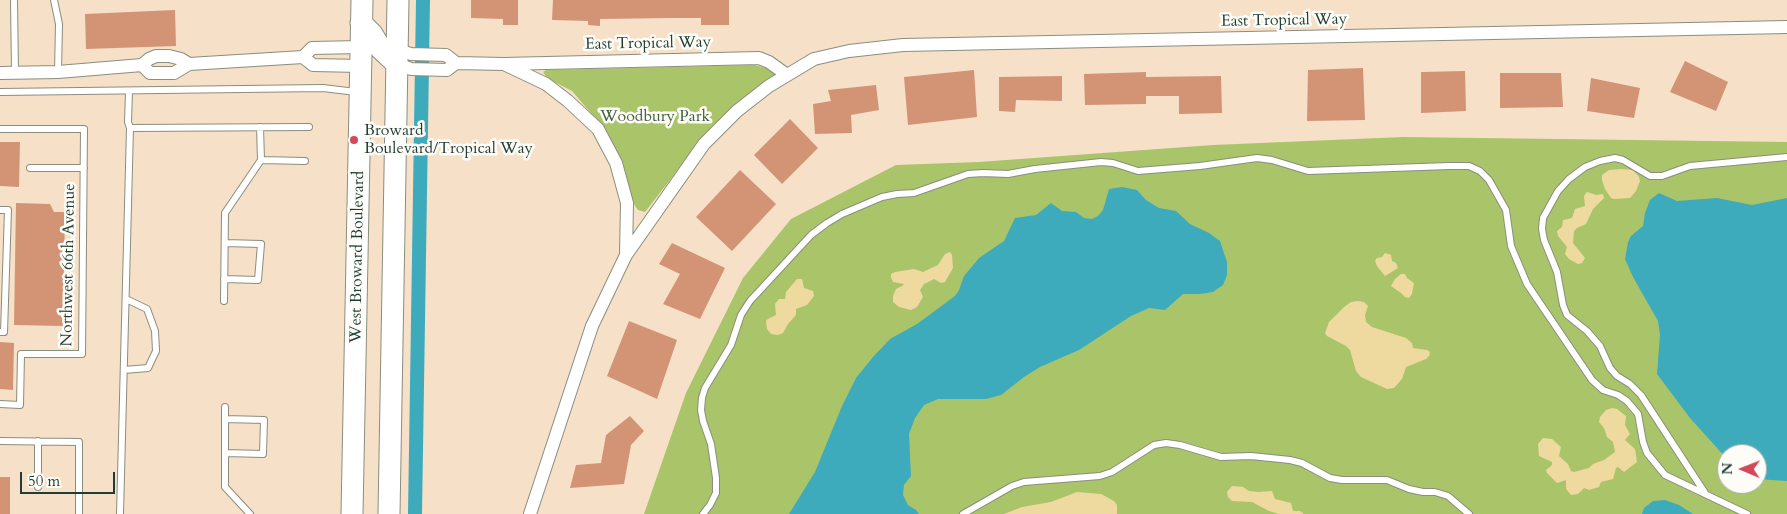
<!DOCTYPE html>
<style>
body{margin:0}
#map{position:relative;width:1787px;height:514px;overflow:hidden;background:#f6e0c8;font-family:Cardo,serif}
canvas{display:block}
.north{position:absolute;left:1717px;top:444px;width:50px;height:50px;box-sizing:border-box;background:#fdfcf7;border:1px solid #a4b0a9;border-radius:50%;rotate:271deg;font-size:14px;font-weight:700;line-height:20px;text-align:center;color:#1f3d34}
.north::after{content:'';display:block;margin:auto;width:18px;height:22px;background:#d1495b;clip-path:polygon(50% 0,100% 100%,50% 72%,0 100%)}
.scale{position:absolute;left:20px;top:472px;width:95px;height:22px;box-sizing:border-box;border:2px solid #1f3d34;border-top:0;padding-left:6px;font-size:15px;line-height:18px;white-space:nowrap;color:#1f3d34;-webkit-text-stroke:4px #fdfcf7;paint-order:stroke}
</style>
<div id="map">
<canvas width="1787" height="514"></canvas>
<div class="north">N</div>
<div class="scale">50 m</div>
</div>
<script>
const ctx = document.querySelector('canvas').getContext('2d');
ctx.lineJoin = 'round';
function fill(path, color) {
  ctx.fillStyle = color;
  ctx.fill(path, 'evenodd');
}
function poly(rows) {
  const path = new Path2D();
  for (const r of rows) {
    path.moveTo(r[0], r[1]);
    for (let i = 2; i < r.length; i += 2) path.lineTo(r[i], r[i + 1]);
  }
  return path;
}
function trace(path, color, width, dash) {
  ctx.strokeStyle = color;
  ctx.lineWidth = width;
  ctx.lineCap = dash ? 'butt' : 'round';
  ctx.setLineDash(dash || []);
  ctx.stroke(path);
}
function drawText(font, color, halo, rows, align = 'center') {
  ctx.font = font + ' Cardo,serif';
  ctx.lineWidth = 5;
  ctx.setLineDash([]);
  ctx.textBaseline = 'middle';
  ctx.strokeStyle = halo;
  ctx.fillStyle = color;
  for (const [text, x, y, turn = 0] of rows) {
    ctx.save();
    ctx.translate(x, y);
    ctx.rotate((+turn || 0) * Math.PI / 180);
    ctx.textAlign = isNaN(turn) ? turn : align;
    if (halo) ctx.strokeText(text, 0, 0);
    ctx.fillText(text, 0, 0);
    ctx.restore();
  }
}
fill(poly([
 [754,65,766,68,777,74,740,101,712,126,645,212,638,210,633,203,621,160,602,126,572,91,547,78,543,72,546,70],
 [1403,137,1787,142,1787,514,644,514,686,393,743,278,791,219,896,165,979,162,1213,145],
 [1727,454,1757,454,1757,484,1727,484]
]), '#aac46a');
fill(poly([
 [1621,169,1633,170,1639,177,1640,181,1636,191,1630,198,1614,199,1611,198,1605,189,1602,180,1602,175,1609,170],
 [1587,192,1596,195,1603,194,1604,198,1593,209,1586,224,1577,228,1574,231,1573,243,1585,258,1582,263,1578,264,1569,259,1565,254,1567,247,1558,236,1557,231,1562,227,1563,220,1572,218,1575,209,1585,206,1584,196],
 [950,252,952,255,953,268,945,282,941,283,934,279,924,284,920,290,923,297,917,307,911,310,899,307,893,302,893,296,896,289,902,286,904,284,893,282,891,277,891,274,895,272,914,269,923,272,938,265,945,254],
 [1385,253,1391,255,1392,261,1396,263,1398,268,1385,276,1377,266,1375,261,1377,258,1382,257],
 [1401,274,1405,274,1407,278,1414,283,1412,294,1409,298,1405,297,1401,293,1391,286,1395,279],
 [797,279,802,279,804,288,813,291,814,296,807,305,796,309,796,315,788,324,783,333,778,335,771,334,767,329,766,321,768,319,776,315,775,304,779,299,785,299,786,292],
 [1358,301,1364,302,1368,306,1365,315,1366,322,1372,327,1406,338,1412,343,1413,348,1427,350,1430,352,1429,356,1426,359,1406,367,1402,379,1394,388,1387,389,1361,377,1356,371,1350,350,1346,346,1327,336,1325,333,1329,322,1344,307,1351,302],
 [1612,408,1617,409,1626,416,1625,425,1630,434,1625,440,1635,449,1637,462,1624,472,1618,467,1616,468,1613,479,1601,482,1599,487,1589,490,1584,488,1578,494,1571,495,1566,489,1566,480,1557,483,1547,473,1546,470,1552,465,1552,462,1539,456,1538,444,1543,438,1552,439,1561,447,1559,456,1568,464,1571,471,1574,472,1589,468,1593,464,1604,460,1615,452,1613,442,1607,437,1604,428,1599,422,1600,417,1606,410],
 [1232,486,1243,487,1249,491,1258,492,1272,491,1275,499,1291,503,1293,511,1300,511,1304,514,1279,514,1269,511,1252,502,1232,501,1228,497,1227,492],
 [1077,492,1101,494,1114,501,1117,505,1117,514,1004,514,1022,507,1051,502]
]), '#eeda9e');
fill(poly([
 [1122,187,1137,190,1146,200,1159,208,1176,211,1190,224,1209,233,1220,241,1227,262,1227,275,1223,285,1213,292,1200,294,1183,294,1165,310,1149,308,1131,316,1079,350,1040,367,1024,377,1001,395,986,399,938,399,924,405,915,418,909,434,911,476,904,485,903,495,908,505,916,510,919,514,789,514,815,472,842,406,856,378,873,357,890,339,917,324,955,296,959,290,964,276,979,258,1004,241,1015,218,1036,215,1051,203,1062,211,1076,212,1084,218,1092,219,1098,216,1103,210,1109,189],
 [1659,193,1677,201,1717,198,1752,205,1787,198,1787,481,1757,479,1757,454,1727,454,1727,459,1690,418,1657,374,1660,335,1658,321,1633,277,1625,259,1628,242,1631,236,1643,226,1645,213,1650,200],
 [1665,500,1679,505,1693,514,1642,514,1644,508,1653,501]
]), '#3dabbb');
trace(poly([
 [415,514,423,0]
]), '#3dabbb', 14);
fill(poly([
 [471,0,518,0,518,25,503,25,503,19,471,18],
 [553,0,729,0,729,25,701,25,701,18,670,18,600,19,600,26,588,25,588,21,552,20],
 [175,10,176,46,86,49,85,14],
 [1685,61,1728,82,1716,111,1670,92],
 [1363,68,1365,120,1307,121,1308,70],
 [974,70,977,117,908,125,904,77],
 [1465,71,1466,111,1421,113,1421,72],
 [1146,72,1146,77,1221,76,1222,113,1179,114,1179,96,1146,96,1146,104,1085,105,1084,74],
 [1500,73,1561,73,1563,107,1500,108],
 [1062,76,1062,101,1016,100,1015,112,999,111,999,77],
 [1591,78,1640,88,1634,118,1587,111],
 [876,85,879,110,851,115,852,133,815,134,813,104,831,101,828,90],
 [790,119,818,148,782,184,754,155],
 [0,142,20,142,19,187,0,186],
 [740,170,776,204,732,251,696,217],
 [16,203,50,204,54,212,65,212,63,326,14,325],
 [672,243,725,268,700,319,663,304,680,274,659,264],
 [629,321,677,340,657,399,607,376],
 [0,342,14,343,13,390,0,389],
 [630,416,644,431,631,445,624,484,570,488,576,465,601,463,606,435],
 [0,477,10,477,10,514,0,514]
]), '#d39475');
const service = poly([
 [14,0,15,73],
 [54,0,59,24,58,72],
 [129,91,128,122,130,128],
 [0,92,323,88,356,92],
 [260,127,261,160,305,161],
 [0,129,84,129,82,354,21,354,20,405,0,404],
 [30,168,84,168],
 [0,210,8,210,4,332,0,332],
 [224,279,258,280,261,244,225,243],
 [224,301,225,213,261,160],
 [124,370,148,368,156,351,155,331,147,309,126,299],
 [225,407,225,487,250,514],
 [225,419,264,420,263,454,225,453],
 [0,441,79,442,79,514],
 [38,441,38,487],
 [1705,493,1641,395,1630,384,1617,376,1610,368,1600,346,1587,331,1567,315,1563,305,1557,272,1544,240,1542,229,1543,218,1558,191,1569,179,1585,167,1600,161,1615,158,1623,160,1650,176,1662,176,1690,166,1787,157],
 [120,514,130,128,309,127],
 [703,514,710,505,716,493,716,478,711,444,703,421,701,410,702,398,705,388,731,345,741,315,750,301,811,235,827,223,842,214,882,197,897,194,914,193,968,174,983,173,1008,174,1035,169,1101,162,1113,163,1138,171,1200,166,1257,158,1272,160,1308,171,1449,166,1469,166,1480,171,1489,180,1506,210,1511,246,1527,284,1592,380,1603,390,1618,395,1627,401,1638,414,1643,442,1647,453,1665,475,1747,514],
 [963,514,1012,486,1024,482,1100,476,1112,472,1154,445,1166,443,1180,445,1221,457,1251,456,1290,460,1302,463,1330,478,1342,480,1387,480,1409,489,1423,492,1435,492,1448,496,1469,514]
]);
const minor = poly([
 [397,50,411,54,446,55,456,63],
 [303,57,312,48,361,47],
 [396,63,411,69,447,70,456,63,504,64,759,58,769,62,787,75],
 [142,65,150,73,174,73,189,64,303,57,313,65,361,66],
 [506,65,546,84,568,101,598,129,616,163,627,203,626,255],
 [0,73,58,72,142,65,149,59,156,56,169,56,181,59,189,64],
 [530,514,592,326,626,255,704,144,737,111,769,86,814,59,849,51,903,45,1787,27]
]);
const primary = poly([
 [361,23,372,34,381,49,396,63],
 [352,514,362,0],
 [389,514,398,0]
]);
trace(service, '#8a8e7e', 8);
trace(minor, '#8a8e7e', 14);
trace(primary, '#8a8e7e', 23);
trace(service, '#fff', 6);
trace(minor, '#fff', 12);
trace(primary, '#fff', 21);
for (const [x, y, r, color] of [
 [354,140,5,"#d1495b"]
]) {
  const dot = new Path2D();
  dot.arc(x, y, r, 0, 2 * Math.PI);
  ctx.fillStyle = color;
  ctx.fill(dot);
  trace(dot, '#fdfcf7', 2);
}
drawText('16px', '#1f3d34', '#fdfcf7', [
 ["East Tropical Way",1284,21,-1],
 ["East Tropical Way",648,44,-1],
 ["West Broward Boulevard",358,257,-89],
 ["Northwest 66th Avenue",69,265,-89]
]);
drawText('16px', '#425f42', '#fdfcf7', [
 ["Woodbury Park",655,117]
]);
drawText('16px', '#1f3d34', '#fdfcf7', [
 ["Broward",364,131],
 ["Boulevard/Tropical Way",364,149]
], 'left');
</script>
